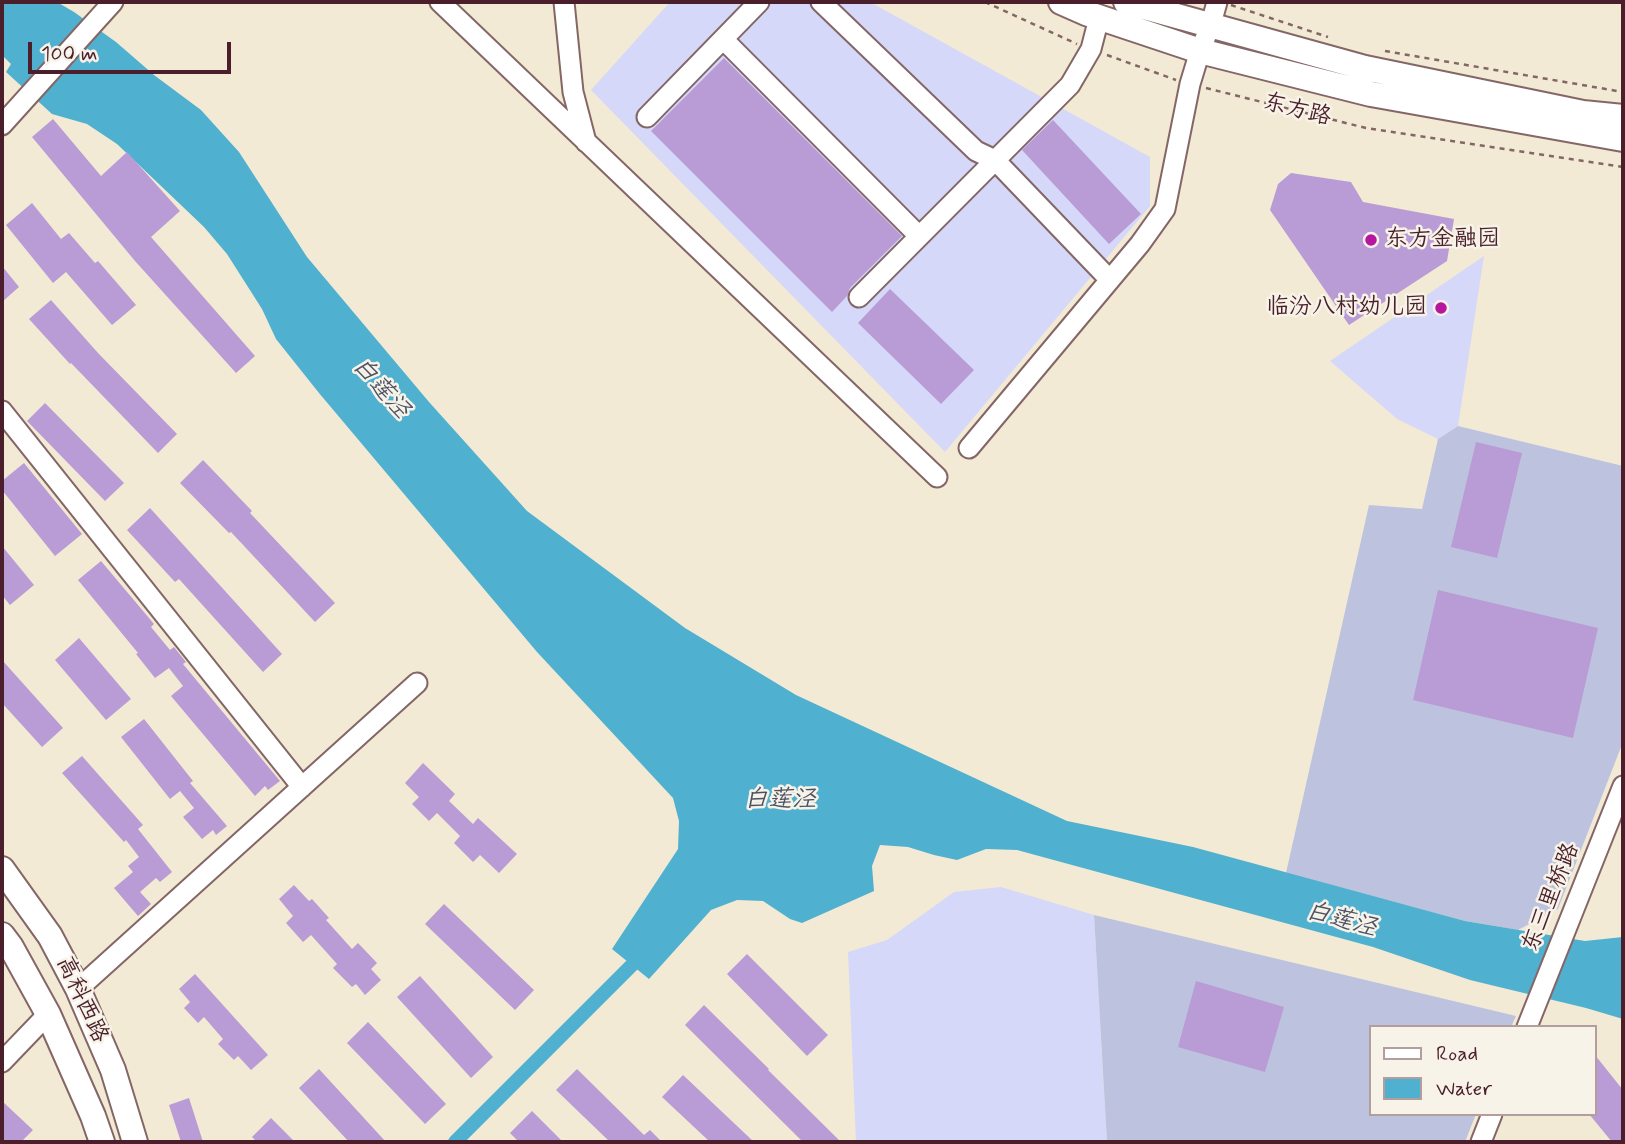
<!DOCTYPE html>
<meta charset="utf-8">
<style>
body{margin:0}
#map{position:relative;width:1625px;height:1144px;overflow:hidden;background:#f2ead4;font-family:Mynerve,sans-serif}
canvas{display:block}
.frame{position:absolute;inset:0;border:4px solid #4a1f2b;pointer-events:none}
.legend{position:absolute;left:1369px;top:1025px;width:228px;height:91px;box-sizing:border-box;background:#f7f3e8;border:2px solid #b29e9c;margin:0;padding:9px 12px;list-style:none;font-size:21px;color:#4a1f2b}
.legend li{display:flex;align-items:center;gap:14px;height:35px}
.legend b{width:35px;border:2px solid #b29e9c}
.scale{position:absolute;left:28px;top:42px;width:203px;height:32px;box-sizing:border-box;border:4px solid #4a1f2b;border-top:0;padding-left:9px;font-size:21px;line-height:24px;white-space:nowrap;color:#4a1f2b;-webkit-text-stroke:5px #f7f3e8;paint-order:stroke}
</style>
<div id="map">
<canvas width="1625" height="1144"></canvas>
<div class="frame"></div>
<ul class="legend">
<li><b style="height:9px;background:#fff"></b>Road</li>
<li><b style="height:19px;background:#50b0cf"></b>Water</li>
</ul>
<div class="scale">100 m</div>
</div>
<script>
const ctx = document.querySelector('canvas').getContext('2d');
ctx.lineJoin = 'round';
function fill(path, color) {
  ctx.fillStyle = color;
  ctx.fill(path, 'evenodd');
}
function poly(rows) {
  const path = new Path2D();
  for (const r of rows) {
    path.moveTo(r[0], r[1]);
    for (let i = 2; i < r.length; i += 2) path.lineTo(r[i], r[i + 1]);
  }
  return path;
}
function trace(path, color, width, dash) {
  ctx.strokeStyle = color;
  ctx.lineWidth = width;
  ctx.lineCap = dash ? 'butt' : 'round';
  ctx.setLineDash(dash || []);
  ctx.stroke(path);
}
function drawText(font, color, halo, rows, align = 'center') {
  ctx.font = font + ' Mynerve,"LXGW WenKai TC",sans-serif';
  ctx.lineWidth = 5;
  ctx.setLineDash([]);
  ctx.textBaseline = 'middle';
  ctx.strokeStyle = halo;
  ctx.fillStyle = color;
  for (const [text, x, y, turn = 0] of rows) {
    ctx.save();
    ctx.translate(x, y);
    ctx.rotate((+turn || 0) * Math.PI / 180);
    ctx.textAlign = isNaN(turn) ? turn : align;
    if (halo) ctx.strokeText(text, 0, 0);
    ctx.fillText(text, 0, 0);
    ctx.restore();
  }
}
fill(poly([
 [670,2,870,2,1150,157,1150,206,945,452,591,90],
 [1484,256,1458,426,1438,439,1397,419,1330,361],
 [1001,887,1094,915,1107,1142,856,1142,848,952,887,940,954,892]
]), '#d5d8f9');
fill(poly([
 [1458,426,1623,466,1623,742,1558,909,1518,930,1465,921,1286,873,1369,505,1422,509,1438,439],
 [1094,915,1516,1016,1511,1027,1371,1027,1371,1114,1476,1114,1465,1142,1107,1142]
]), '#bdc3de');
fill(poly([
 [2,2,57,2,74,12,116,42,154,75,201,110,239,152,307,257,429,402,527,511,685,628,796,695,1067,821,1193,847,1465,921,1585,941,1623,937,1623,1019,1586,1008,1470,980,1373,947,1017,850,986,849,957,860,934,855,908,847,880,845,872,866,874,891,802,923,790,919,763,901,737,900,711,910,649,979,612,949,678,849,679,821,673,798,537,652,319,393,276,339,262,309,227,254,204,227,117,144,87,124,52,114,6,72,11,64,2,55]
]), '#50b0cf');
trace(poly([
 [455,1142,645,952]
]), '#50b0cf', 14);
fill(poly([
 [724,58,902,236,850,288,847,296,832,312,651,131],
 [53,119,101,176,127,152,180,211,151,237,255,356,236,373,135,261,32,137],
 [1053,120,1141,214,1109,244,1022,150],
 [1291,173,1351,182,1363,202,1454,219,1447,261,1349,325,1270,210,1278,184],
 [32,203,61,239,69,233,95,263,98,261,136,305,112,325,66,272,53,283,6,225],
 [2,266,19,287,2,302],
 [890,289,974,370,941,404,858,323],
 [51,300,98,353,177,434,158,453,71,363,70,364,29,319],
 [45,403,124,483,105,501,27,421],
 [1476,442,1522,453,1497,558,1451,547],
 [203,460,252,511,250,513,335,603,315,622,231,532,229,533,180,483],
 [24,463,82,534,55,556,2,490,2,481],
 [150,508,282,654,263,672,179,579,175,582,127,530],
 [2,546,34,585,10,605,2,595],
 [101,561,154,624,151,627,170,650,174,647,186,662,183,664,280,781,268,790,265,786,255,796,171,696,183,686,169,668,155,678,136,654,138,653,78,580],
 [1438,590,1598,628,1573,738,1413,700],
 [79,638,131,699,106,720,55,660],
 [2,660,63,728,42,747,2,703],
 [144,719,193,781,190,783,227,826,216,835,213,830,202,839,183,817,194,808,180,791,170,799,121,737],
 [82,756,143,825,138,829,172,872,160,882,156,878,140,892,151,904,138,916,114,888,133,872,128,866,139,857,126,840,124,842,62,773],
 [423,763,455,794,449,801,473,824,478,818,517,854,499,873,480,855,473,862,454,843,460,836,437,813,429,821,412,804,419,797,405,783],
 [294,885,309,901,312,899,329,918,326,920,352,949,358,943,377,963,371,969,381,980,365,995,356,984,352,987,333,968,337,964,311,935,303,942,286,923,293,916,279,899],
 [444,904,534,990,515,1010,425,924],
 [747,954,828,1035,807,1056,727,974],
 [195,974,268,1055,251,1070,238,1056,234,1060,218,1044,223,1039,204,1017,198,1023,184,1008,190,1002,179,989],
 [420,976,493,1057,471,1078,397,997],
 [1196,981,1284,1007,1265,1072,1178,1047],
 [704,1005,769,1069,768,1070,841,1142,803,1142,685,1025],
 [368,1022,446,1104,425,1124,347,1043],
 [1595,1055,1623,1090,1623,1142,1612,1142,1589,1114,1595,1114],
 [319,1069,386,1142,349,1142,299,1088],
 [577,1069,644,1135,650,1130,662,1142,610,1142,556,1090],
 [683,1075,754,1142,710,1142,662,1097],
 [189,1098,203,1142,181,1142,169,1105],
 [2,1101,33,1130,21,1142,2,1142],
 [532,1111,563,1142,519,1142,510,1133],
 [271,1118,295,1142,257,1142,252,1137]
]), '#b99bd5');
const minor = poly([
 [440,2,937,477],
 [564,2,573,92,586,142],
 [821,2,976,151,995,160,1110,280],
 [723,39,919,236],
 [647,117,759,2],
 [2,125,113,2],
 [859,297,1070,85,1091,49,1099,18],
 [2,411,302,787],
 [969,448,1140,244,1165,209,1190,84,1200,51,1211,24,1217,2],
 [78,989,417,683],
 [1527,1027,1623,786],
 [2,1062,48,1014],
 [1481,1142,1492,1114]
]);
const major = poly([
 [1061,2,1086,13,1200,51,1371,94,1623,139],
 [1126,2,1365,68,1583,113,1623,117],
 [2,869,50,936,78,989,113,1070,135,1142],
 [2,935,11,947,48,1014,93,1116,102,1142]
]);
trace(minor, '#856666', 23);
trace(major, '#856666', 28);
trace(poly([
 [985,2,1077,44],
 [1231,5,1328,37],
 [1385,51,1623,92],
 [1107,55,1176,80],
 [1206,88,1366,128,1623,167]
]), '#856666', 2.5, [5, 5]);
trace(minor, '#fff', 19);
trace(major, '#fff', 24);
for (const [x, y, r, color] of [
 [1371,240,7,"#b5179e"],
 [1441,308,7,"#b5179e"]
]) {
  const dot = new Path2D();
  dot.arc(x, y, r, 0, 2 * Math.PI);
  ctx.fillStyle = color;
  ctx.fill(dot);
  trace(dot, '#f7f3e8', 2.5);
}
drawText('23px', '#4a1f2b', '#f7f3e8', [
 ["东方路",1297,111,14],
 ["东三里桥路",1552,898,-68],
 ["高科西路",81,1000,65]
]);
drawText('23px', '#4a1f2b', '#f7f3e8', [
 ["东方金融园",1385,240],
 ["临汾八村幼儿园",1427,308,"right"]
], 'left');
drawText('italic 24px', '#4c5264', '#f7f3e8', [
 ["白莲泾",380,389,48],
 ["白莲泾",780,801],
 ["白莲泾",1341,921,15]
]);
</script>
